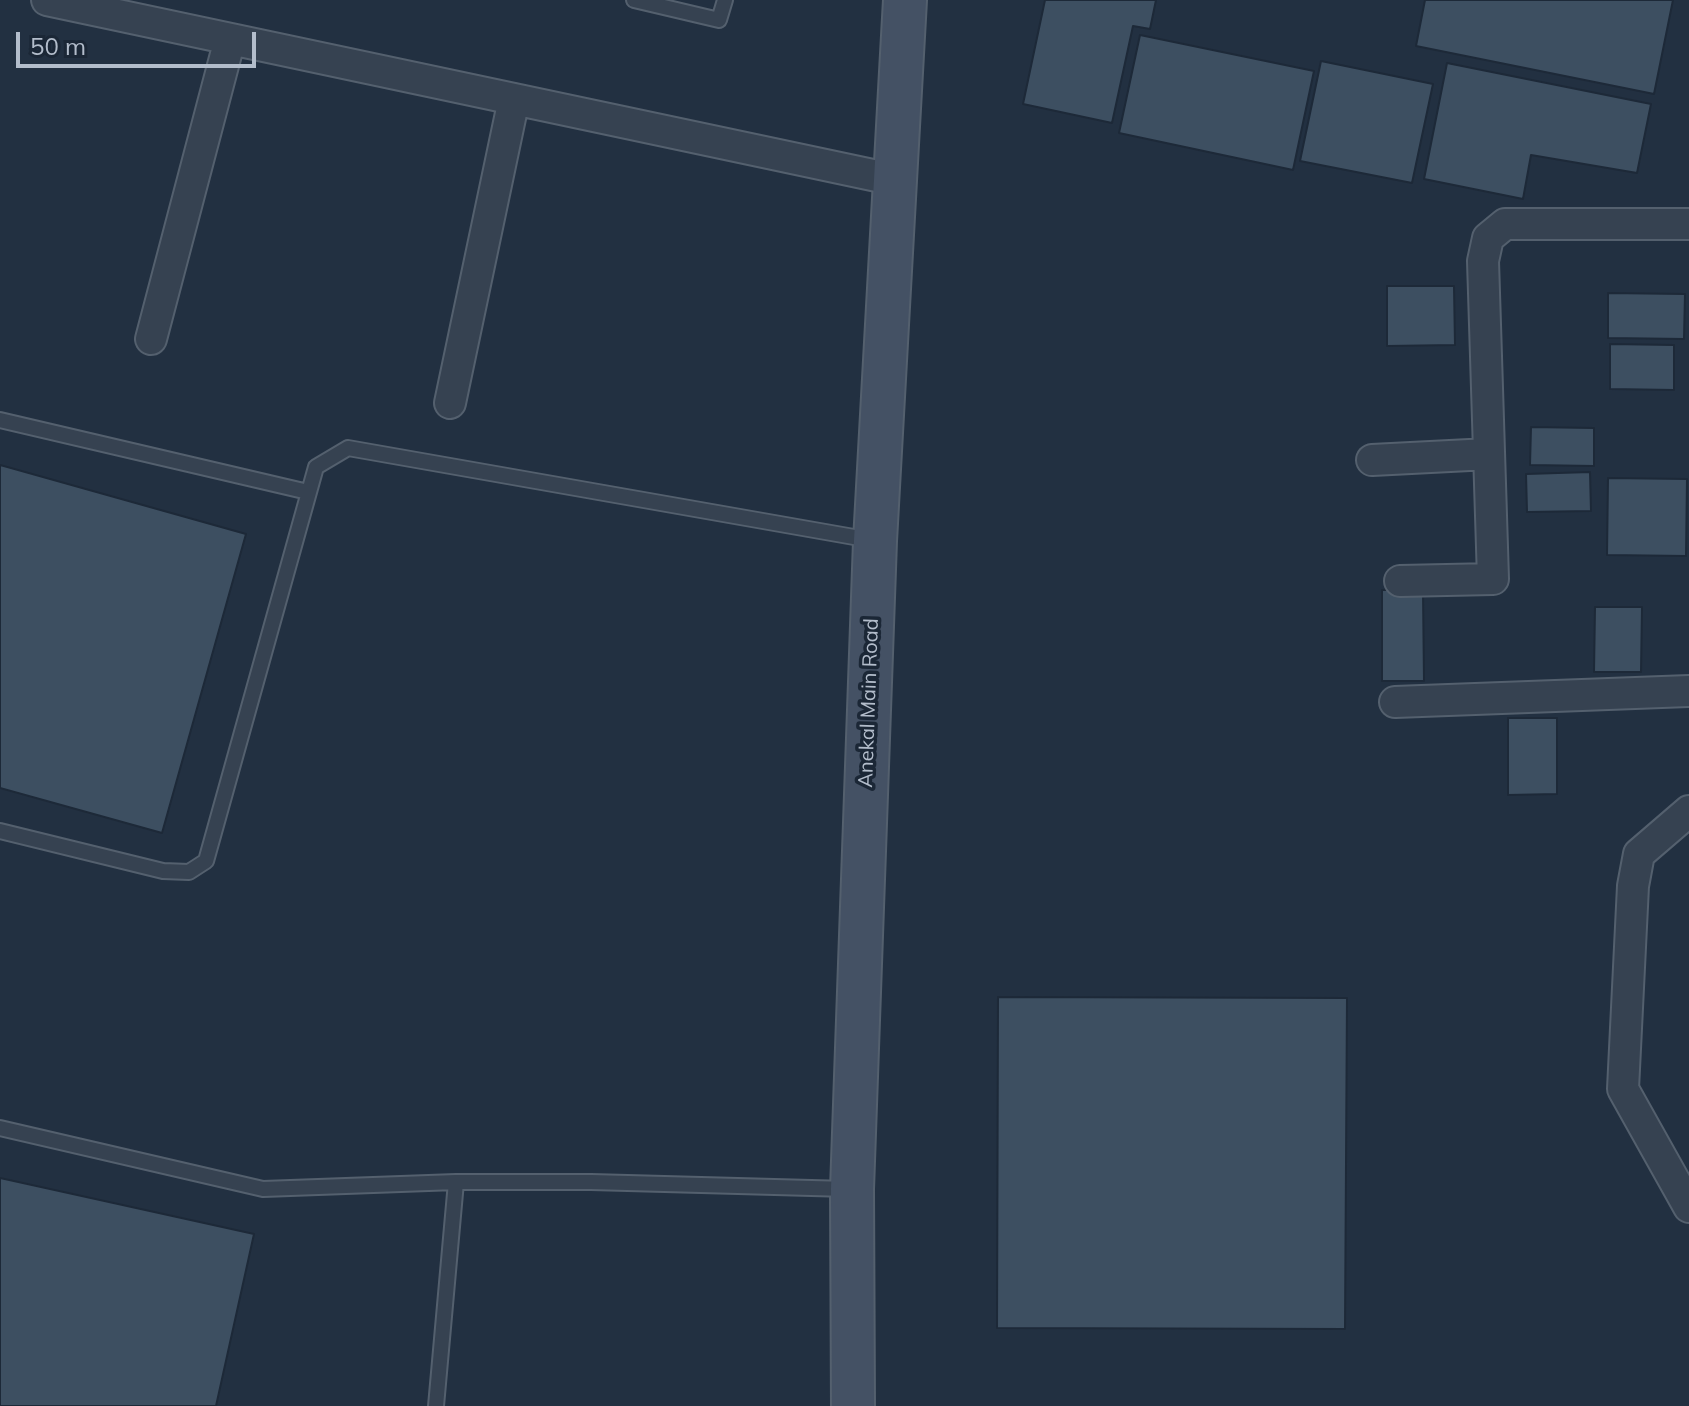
<!DOCTYPE html>
<style>
body{margin:0}
#map{position:relative;width:1689px;height:1406px;overflow:hidden;background:#223041;font-family:Mulish,sans-serif}
canvas{display:block}
.scale{position:absolute;left:16px;top:32px;width:240px;height:36px;box-sizing:border-box;border:4px solid #b3bdcb;border-top:0;padding-left:10px;font-size:24px;line-height:28px;white-space:nowrap;color:#b3bdcb;-webkit-text-stroke:6px #1b2736;paint-order:stroke}
</style>
<div id="map">
<canvas width="1689" height="1406"></canvas>
<div class="scale">50 m</div>
</div>
<script>
const ctx = document.querySelector('canvas').getContext('2d');
ctx.lineJoin = 'round';
function fill(path, color) {
  ctx.fillStyle = color;
  ctx.fill(path, 'evenodd');
}
function poly(rows) {
  const path = new Path2D();
  for (const r of rows) {
    path.moveTo(r[0], r[1]);
    for (let i = 2; i < r.length; i += 2) path.lineTo(r[i], r[i + 1]);
  }
  return path;
}
function trace(path, color, width, dash) {
  ctx.strokeStyle = color;
  ctx.lineWidth = width;
  ctx.lineCap = dash ? 'butt' : 'round';
  ctx.setLineDash(dash || []);
  ctx.stroke(path);
}
function drawText(font, color, halo, rows, align = 'center') {
  ctx.font = font + ' Mulish,sans-serif';
  ctx.lineWidth = 7;
  ctx.setLineDash([]);
  ctx.textBaseline = 'middle';
  ctx.strokeStyle = halo;
  ctx.fillStyle = color;
  for (const [text, x, y, turn = 0] of rows) {
    ctx.save();
    ctx.translate(x, y);
    ctx.rotate((+turn || 0) * Math.PI / 180);
    ctx.textAlign = isNaN(turn) ? turn : align;
    if (halo) ctx.strokeText(text, 0, 0);
    ctx.fillText(text, 0, 0);
    ctx.restore();
  }
}
const building = poly([
 [1045,0,1156,0,1150,29,1133,26,1112,123,1023,104,1045,0],
 [1425,0,1673,0,1654,94,1416,46,1425,0],
 [1140,35,1314,71,1293,170,1119,133,1140,35],
 [1321,61,1433,84,1412,183,1300,161,1321,61],
 [1447,63,1651,104,1637,173,1531,155,1523,199,1424,179,1447,63],
 [1387,286,1454,286,1455,345,1387,346,1387,286],
 [1608,293,1685,294,1684,339,1608,338,1608,293],
 [1610,344,1674,345,1674,390,1610,389,1610,344],
 [1531,427,1594,428,1594,466,1530,465,1531,427],
 [0,465,246,534,162,833,0,788,0,465],
 [1590,472,1591,511,1527,512,1526,474,1590,472],
 [1608,478,1687,479,1686,556,1607,555,1608,478],
 [1382,590,1423,590,1424,681,1382,681,1382,590],
 [1595,607,1642,607,1641,672,1594,672,1595,607],
 [1508,718,1557,718,1557,794,1508,795,1508,718],
 [998,997,1347,998,1345,1329,997,1328,998,997],
 [0,1178,254,1234,216,1406,0,1406,0,1178]
]);
fill(building, '#3d4f61');
trace(building, '#1d2938', 2);
const lane = poly([
 [634,0,719,20,725,0],
 [0,420,308,492],
 [0,831,163,871,189,872,206,861,316,467,348,448,871,540],
 [0,1128,263,1189,456,1182,591,1182,848,1189],
 [436,1406,456,1182]
]);
const street = poly([
 [47,0,896,180],
 [151,339,230,39],
 [450,403,514,99],
 [1372,460,1489,454],
 [1400,581,1493,579,1483,261,1488,238,1505,224,1689,224],
 [1395,702,1689,691],
 [1689,811,1639,854,1633,886,1623,1089,1689,1207]
]);
const secondary = poly([
 [853,1406,852,1189,875,541,905,0]
]);
trace(lane, '#54606e', 18);
trace(street, '#54606e', 34);
trace(secondary, '#54606e', 46);
trace(lane, '#364251', 14);
trace(street, '#364251', 30);
trace(secondary, '#445164', 42);
drawText('20px', '#b3bdcb', '#1b2736', [
 ["Anekal Main Road",869,703,-88]
]);
</script>
